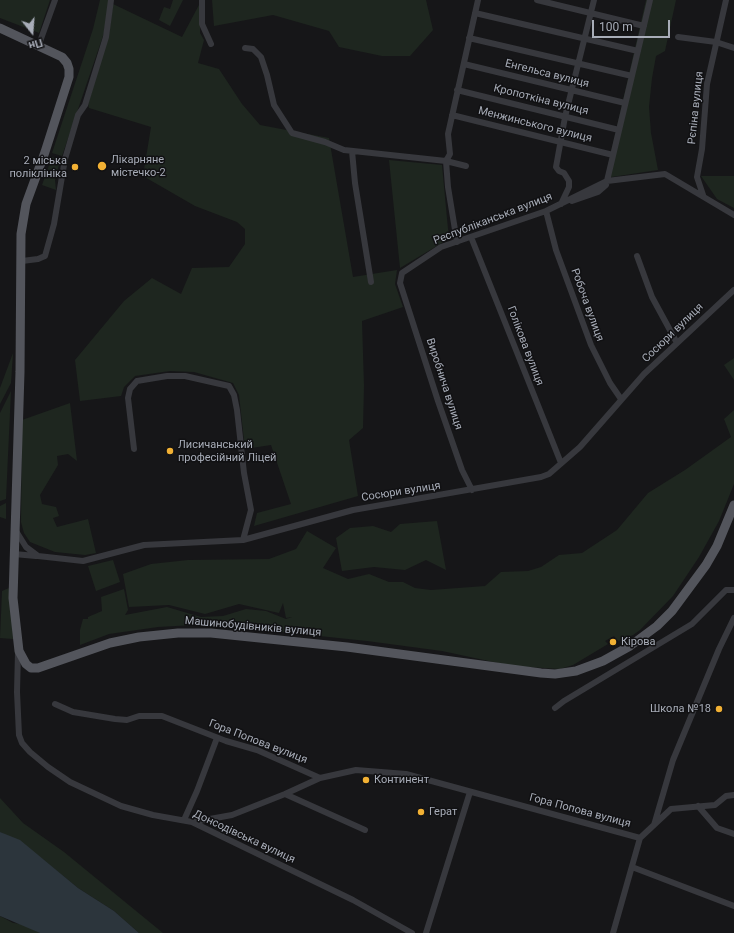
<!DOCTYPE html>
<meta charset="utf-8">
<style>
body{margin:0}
#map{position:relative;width:734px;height:933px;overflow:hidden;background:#161618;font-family:Roboto,sans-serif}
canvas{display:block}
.north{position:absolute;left:12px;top:12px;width:40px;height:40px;-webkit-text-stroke:3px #111113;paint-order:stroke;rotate:163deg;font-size:11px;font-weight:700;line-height:16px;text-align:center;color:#a8adb8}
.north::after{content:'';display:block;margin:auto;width:14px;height:18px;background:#a8adb8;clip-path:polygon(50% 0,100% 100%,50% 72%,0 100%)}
.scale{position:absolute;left:592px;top:20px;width:78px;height:18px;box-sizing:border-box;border:2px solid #a8adb8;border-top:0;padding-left:5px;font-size:12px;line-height:14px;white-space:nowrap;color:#a8adb8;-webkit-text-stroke:3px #111113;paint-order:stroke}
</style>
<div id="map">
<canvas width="734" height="933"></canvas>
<div class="north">Пн</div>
<div class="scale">100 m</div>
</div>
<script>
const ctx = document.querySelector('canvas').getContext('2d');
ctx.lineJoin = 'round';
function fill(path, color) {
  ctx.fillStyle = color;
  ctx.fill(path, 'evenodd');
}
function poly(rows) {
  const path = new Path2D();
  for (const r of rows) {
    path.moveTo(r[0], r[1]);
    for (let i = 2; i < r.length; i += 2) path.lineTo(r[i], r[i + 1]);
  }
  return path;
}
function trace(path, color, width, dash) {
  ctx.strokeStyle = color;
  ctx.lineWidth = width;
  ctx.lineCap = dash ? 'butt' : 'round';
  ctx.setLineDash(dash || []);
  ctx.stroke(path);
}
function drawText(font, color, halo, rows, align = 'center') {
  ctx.font = font + ' Roboto,sans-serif';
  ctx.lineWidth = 3;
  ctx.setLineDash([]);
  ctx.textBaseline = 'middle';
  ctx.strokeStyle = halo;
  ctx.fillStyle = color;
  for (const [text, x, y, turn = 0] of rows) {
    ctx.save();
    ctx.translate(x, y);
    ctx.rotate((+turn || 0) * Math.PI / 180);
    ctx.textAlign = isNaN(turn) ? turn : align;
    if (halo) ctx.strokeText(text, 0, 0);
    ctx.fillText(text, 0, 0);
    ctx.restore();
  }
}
fill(poly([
 [0,0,50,0,39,33,0,18],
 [100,0,109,0,104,33,62,156,52,153,93,29],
 [173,0,183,0,170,26,159,20,164,7,170,9],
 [212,0,426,0,433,30,410,56,382,56,339,47,329,31,273,15,214,26],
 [646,0,676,0,665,51,656,56,652,78,649,107,651,133,658,170,605,178],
 [200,3,200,33,204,40,198,63,219,69,242,104,260,125,329,138,353,277,397,270,395,284,403,307,362,321,364,386,363,428,349,440,358,496,254,526,257,513,291,504,271,445,245,449,239,395,233,383,194,372,170,371,135,376,124,387,121,396,80,401,75,360,124,301,152,278,181,294,192,268,229,267,245,244,245,229,237,222,195,206,143,176,151,127,89,108,88,104,109,33,113,4,182,37],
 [52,157,60,161,55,180,56,190,42,185],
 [389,160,442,165,448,229,450,238,400,268],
 [701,176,734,176,734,208,717,199],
 [13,353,11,383,0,404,0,388],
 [734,358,734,380,724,365],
 [11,391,6,499,0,501,0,413],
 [70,403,77,461,68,454,57,456,58,465,40,495,42,504,56,507,59,516,53,518,57,527,88,519,96,553,85,555,55,552,30,542,24,533,21,522,22,420],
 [734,410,734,484,719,521,699,557,673,596,640,630,633,635,618,641,614,636,605,641,608,644,573,665,560,669,512,666,442,651,367,641,262,630,194,625,158,627,109,634,80,645,80,630,83,619,88,619,88,617,102,611,101,597,124,589,128,610,125,615,167,607,201,617,223,616,246,609,266,611,286,619,292,617,286,618,283,603,279,613,239,604,205,614,169,605,129,607,123,574,151,564,188,560,269,559,296,549,307,531,336,548,323,568,348,579,369,574,389,582,403,582,415,588,431,590,485,586,501,572,528,571,541,567,559,555,582,553,617,530,648,493,685,470,731,437,724,419],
 [6,503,6,519,0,517,0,506],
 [437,521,446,570,426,560,405,570,374,567,342,571,336,538,350,528,373,526,391,532,400,524],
 [113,560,120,582,96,591,88,566],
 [9,588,12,612,13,639,0,638,2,591],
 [0,798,23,823,64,852,163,933,139,933,114,911,78,888,40,857,0,832],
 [0,916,13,923,23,924,40,933,0,933]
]), '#1e261f');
fill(poly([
 [0,832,20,840,78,888,114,911,139,933,40,933,0,916]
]), '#2c353c');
trace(poly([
 [202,0,202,24,211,44],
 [537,0,644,26],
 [475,13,638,51],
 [678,37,716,42,734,48],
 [469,38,632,76],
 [38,47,55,0],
 [245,48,253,49,261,57,267,75,274,105,292,133,325,142,344,150,446,161,466,166],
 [464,64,625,103],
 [457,90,619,130],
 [452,115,613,155],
 [352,151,355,183,371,282],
 [703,195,697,177,702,149,707,84,726,0],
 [572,201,598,192,606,185,650,0],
 [561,204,569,187,569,181,564,173,559,171,556,167,565,117,594,0],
 [546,211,556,250,591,345,610,383,621,399],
 [471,237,561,463],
 [457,242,448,187,446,161,450,154,448,134,478,0],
 [637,256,652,297,677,343],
 [22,261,38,259,45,256,54,224,65,159,78,115,85,105,106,37,111,0],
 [134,449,128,398,130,389,137,381,167,376,185,376,229,386,234,395,237,410,244,473,251,510,243,540],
 [472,490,462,470,438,401,400,283,402,273,441,247,546,211,607,181,665,174,734,215],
 [16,531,26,547,38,556,83,561,144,545,243,540,353,510,541,477,549,474,580,447,644,374,734,290],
 [14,554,36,556],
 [18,652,17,692,19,735,22,743,30,752,48,767,70,782,121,806,153,815,192,822,353,900,412,933],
 [55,704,73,712,115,719,127,720,139,716,162,716,226,741,257,750,320,778,356,770,406,774,640,838],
 [555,708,564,701,692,624,726,590,734,590],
 [285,794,365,830],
 [698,806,717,828,734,834],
 [184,820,197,791,217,738],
 [193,822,232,815,285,794,320,778],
 [654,825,673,760,719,649,734,618],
 [640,838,671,809,715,805,726,796,734,795],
 [632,867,734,906],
 [426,933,470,792],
 [613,933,640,838]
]), '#37383d', 6);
trace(poly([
 [0,28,62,57,67,63,69,69,69,77,45,152,26,204,21,234,20,372,13,598,19,651,26,664,31,668,38,668,110,643,139,637,178,633,211,633,347,647,541,673,555,674,576,671,603,661,630,646,657,626,672,611,706,565,717,546,734,505]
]), '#53555c', 9);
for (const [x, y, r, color] of [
 [102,166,5,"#f2b134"],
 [75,167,4,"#f2b134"],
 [170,451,4,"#f2b134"],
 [613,642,4,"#f2b134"],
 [719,709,4,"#f2b134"],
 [366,780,4,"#f2b134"],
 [421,812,4,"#f2b134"]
]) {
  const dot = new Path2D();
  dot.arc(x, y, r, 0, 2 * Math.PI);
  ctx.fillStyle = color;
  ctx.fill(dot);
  trace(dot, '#111113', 1.5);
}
drawText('11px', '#a8adb8', '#111113', [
 ["Енгельса вулиця",547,74,14],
 ["Кропоткіна вулиця",541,100,14],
 ["Рєпіна вулиця",696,108,-84],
 ["Менжинського вулиця",535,125,14],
 ["Республіканська вулиця",493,219,-21],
 ["Робоча вулиця",587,305,70],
 ["Сосюри вулиця",673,333,-44],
 ["Голікова вулиця",525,346,69],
 ["Виробнича вулиця",444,384,72],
 ["Сосюри вулиця",401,492,-9],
 ["Машинобудівників вулиця",253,627,5],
 ["Гора Попова вулиця",258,742,21],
 ["Гора Попова вулиця",580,811,15],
 ["Донсодівська вулиця",244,837,25]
]);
drawText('11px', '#a8adb8', '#111113', [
 ["Лікарняне",111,160],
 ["містечко-2",111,173],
 ["2 міська",67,161,"right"],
 ["поліклініка",67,174,"right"],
 ["Лисичанський",178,445],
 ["професійний Ліцей",178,458],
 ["Кірова",621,642],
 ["Школа №18",711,709,"right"],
 ["Континент",374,780],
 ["Герат",429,812]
], 'left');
</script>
